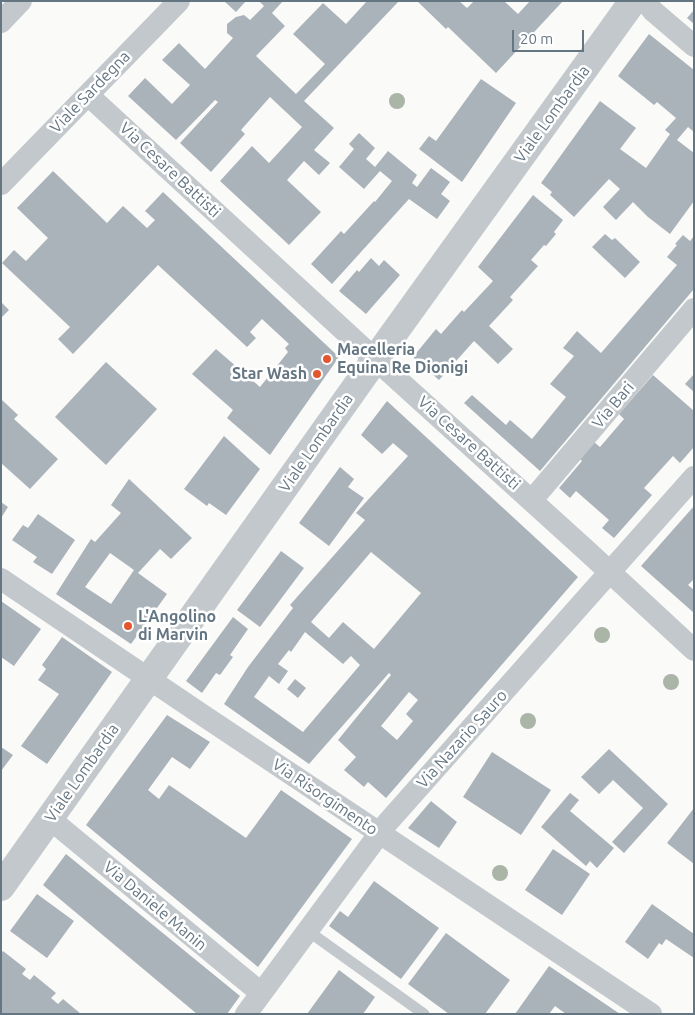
<!DOCTYPE html>
<style>
body{margin:0}
#map{position:relative;width:695px;height:1015px;overflow:hidden;background:#fafaf8;font-family:Ubuntu,sans-serif}
canvas{display:block}
.frame{position:absolute;inset:0;border:2px solid #657683;pointer-events:none}
.scale{position:absolute;left:512px;top:30px;width:72px;height:22px;box-sizing:border-box;border:2px solid #657683;border-top:0;padding-left:6px;font-size:15px;line-height:18px;white-space:nowrap;color:#657683;-webkit-text-stroke:4px #fff;paint-order:stroke}
</style>
<div id="map">
<canvas width="695" height="1015"></canvas>
<div class="frame"></div>
<div class="scale">20 m</div>
</div>
<script>
const ctx = document.querySelector('canvas').getContext('2d');
ctx.lineJoin = 'round';
function fill(path, color) {
  ctx.fillStyle = color;
  ctx.fill(path, 'evenodd');
}
function poly(rows) {
  const path = new Path2D();
  for (const r of rows) {
    path.moveTo(r[0], r[1]);
    for (let i = 2; i < r.length; i += 2) path.lineTo(r[i], r[i + 1]);
  }
  return path;
}
function trace(path, color, width, dash) {
  ctx.strokeStyle = color;
  ctx.lineWidth = width;
  ctx.lineCap = dash ? 'butt' : 'round';
  ctx.setLineDash(dash || []);
  ctx.stroke(path);
}
function drawText(font, color, halo, rows, align = 'center') {
  ctx.font = font + ' Ubuntu,sans-serif';
  ctx.lineWidth = 5;
  ctx.setLineDash([]);
  ctx.textBaseline = 'middle';
  ctx.strokeStyle = halo;
  ctx.fillStyle = color;
  for (const [text, x, y, turn = 0] of rows) {
    ctx.save();
    ctx.translate(x, y);
    ctx.rotate((+turn || 0) * Math.PI / 180);
    ctx.textAlign = isNaN(turn) ? turn : align;
    if (halo) ctx.strokeText(text, 0, 0);
    ctx.fillText(text, 0, 0);
    ctx.restore();
  }
}
fill(poly([
 [224,1,246,1,236,12],
 [259,1,283,1,272,13,285,26,256,56,296,94,325,64,293,34,323,3,346,24,367,1,399,1,304,101,334,128,314,150,330,163,319,175,304,161,287,180,321,212,289,245,220,181,252,146,269,163,302,127,270,97,241,130,245,134,211,172,180,143,218,102,215,100,176,140,128,96,145,78,172,104,190,85,162,60,179,43,205,69,233,38,227,33,227,24,236,17,244,15,250,20,264,6],
 [417,1,459,1,467,8,474,1,504,1,518,14,530,1,563,1,496,73,448,27,446,29],
 [694,10,694,24,687,18],
 [649,34,694,70,694,132,688,127,677,140,694,153,694,201,670,234,648,217,633,202,616,220,603,207,620,189,609,179,574,217,550,195,552,192,541,183,600,101,636,128,620,149,646,168,670,134,665,130,676,118,657,102,654,105,618,76],
 [481,79,516,103,462,182,419,149,429,136,436,141],
 [359,133,375,148,366,159,375,167,388,151,417,175,412,183,417,187,431,168,450,182,441,194,450,201,437,219,409,199,332,284,311,264,341,231,344,234,374,201,375,202,392,181,380,171,364,189,339,167,354,149,349,144],
 [53,171,107,223,123,206,147,228,155,220,145,211,163,192,339,357,270,455,227,418,233,410,192,374,216,349,260,387,288,352,285,348,289,344,262,319,250,332,256,338,247,347,158,265,73,354,58,339,70,327,2,263,14,250,26,261,48,238,17,208],
 [533,195,563,220,554,232,556,234,546,246,544,245,531,260,538,266,510,297,513,300,489,326,513,349,498,364,474,341,439,380,413,357,436,329,441,334,462,310,464,312,493,281,478,267],
 [605,234,612,240,615,238,640,262,625,278,592,247],
 [683,235,690,241,694,236,694,289,540,471,464,403,472,395,506,425,510,420,532,439,566,397,550,384,574,356,563,348,577,331,601,353,677,265,667,257,677,245,675,244],
 [371,258,379,266,384,260,400,275,366,314,339,291,357,270,359,272],
 [1,302,9,310,1,318],
 [106,362,157,409,106,465,55,417],
 [694,374,694,392,685,384],
 [653,375,694,411,694,447,680,463,673,456,644,488,652,495,614,538,602,528,609,520,576,491,570,498,559,488,582,461,579,458,594,442,600,447,624,419,619,414],
 [1,399,18,415,14,419,58,459,30,489,1,463],
 [387,401,578,577,386,798,368,782,364,787,344,770,356,757,338,740,391,675,389,673,309,764,224,704,248,667,293,608,290,605,365,520,356,513,408,456,393,443,382,454,361,435],
 [371,552,421,593,374,649,343,622,329,638,311,622],
 [305,632,343,664,351,656,360,665,303,732,254,697,269,676,279,684,288,671,278,664,289,650,291,652],
 [409,692,418,700,406,714,413,721,397,740,381,726],
 [224,436,260,469,226,515,209,503,207,506,184,489],
 [340,467,354,479,348,487,364,498,329,546,299,523],
 [129,479,192,538,171,559,160,549,138,573,167,594,131,644,56,594,91,539,95,542,121,513,111,505],
 [110,553,134,570,111,604,85,587],
 [1,502,8,507,1,518],
 [694,506,694,579,688,585,694,590,694,613,641,566],
 [38,514,75,540,52,574,33,562,37,557,12,540,23,525,28,528],
 [281,551,304,568,260,627,237,610],
 [1,601,41,629,14,666,1,657],
 [233,617,248,629,230,655,233,657,220,675,216,673,202,693,186,681],
 [62,637,112,672,47,764,21,746,59,694,38,680,46,669,42,665],
 [295,679,306,688,298,698,287,689],
 [167,715,210,742,190,769,172,757,148,790,159,799,169,785,246,838,281,790,352,839,258,967,86,825],
 [1,747,13,755,1,771],
 [609,749,668,804,624,853,612,842,643,808,613,780,599,794,581,777],
 [492,752,551,790,521,835,463,797],
 [570,793,579,800,570,811,614,848,597,868,590,861,586,866,541,827],
 [431,801,457,822,439,848,408,828],
 [694,808,694,864,667,843],
 [553,849,590,874,562,915,525,890],
 [66,854,240,996,227,1014,197,1014,43,885],
 [374,881,439,928,401,979,329,926,340,911,348,917],
 [37,894,74,921,47,958,10,931],
 [652,904,694,934,694,958,666,939,662,945,659,943,648,959,625,942],
 [446,933,510,980,485,1014,449,1014,408,984],
 [3,951,26,969,22,974,30,980,34,975,56,993,51,998,58,1004,63,999,81,1014,3,1014,1,1012,1,953],
 [549,966,592,995,620,1014,566,1014,555,1006,549,1014,515,1014],
 [339,970,375,997,363,1014,307,1014]
]), '#aab3b9');
trace(poly([
 [308,931,424,1014]
]), '#c3c8cc', 11);
trace(poly([
 [645,1,653,11,694,46],
 [1,22,21,1],
 [88,95,376,360,587,551,694,650],
 [1,184,179,1],
 [532,500,694,309],
 [1,579,204,716,651,1014],
 [50,819,261,993],
 [246,1014,388,822,694,477]
]), '#c3c8cc', 22);
trace(poly([
 [1,887,389,340,633,1]
]), '#c3c8cc', 28);
ctx.fillStyle = '#aab4a7';
for (const [x, y] of [
 [397,101],
 [602,635],
 [671,682],
 [528,721],
 [500,873]
]) {
  ctx.beginPath();
  ctx.arc(x, y, 8, 0, 2 * Math.PI);
  ctx.fill();
}
for (const [x, y, r, color] of [
 [327,359,5,"#e4572e"],
 [317,374,5,"#e4572e"],
 [128,626,5,"#e4572e"]
]) {
  const dot = new Path2D();
  dot.arc(x, y, r, 0, 2 * Math.PI);
  ctx.fillStyle = color;
  ctx.fill(dot);
  trace(dot, '#fff', 2);
}
drawText('16px', '#657683', '#fff', [
 ["Viale Sardegna",90,92,-46],
 ["Viale Lombardia",552,114,-54],
 ["Via Cesare Battisti",170,170,43],
 ["Via Bari",613,405,-50],
 ["Viale Lombardia",316,443,-55],
 ["Via Cesare Battisti",469,443,42],
 ["Via Nazario Sauro",462,739,-48],
 ["Viale Lombardia",82,773,-55],
 ["Via Risorgimento",325,797,34],
 ["Via Daniele Manin",155,906,40]
]);
drawText('bold 16px', '#657683', '#fff', [
 ["Macelleria",337,350],
 ["Equina Re Dionigi",337,368],
 ["Star Wash",307,374,"right"],
 ["L'Angolino",138,617],
 ["di Marvin",138,635]
], 'left');
</script>
